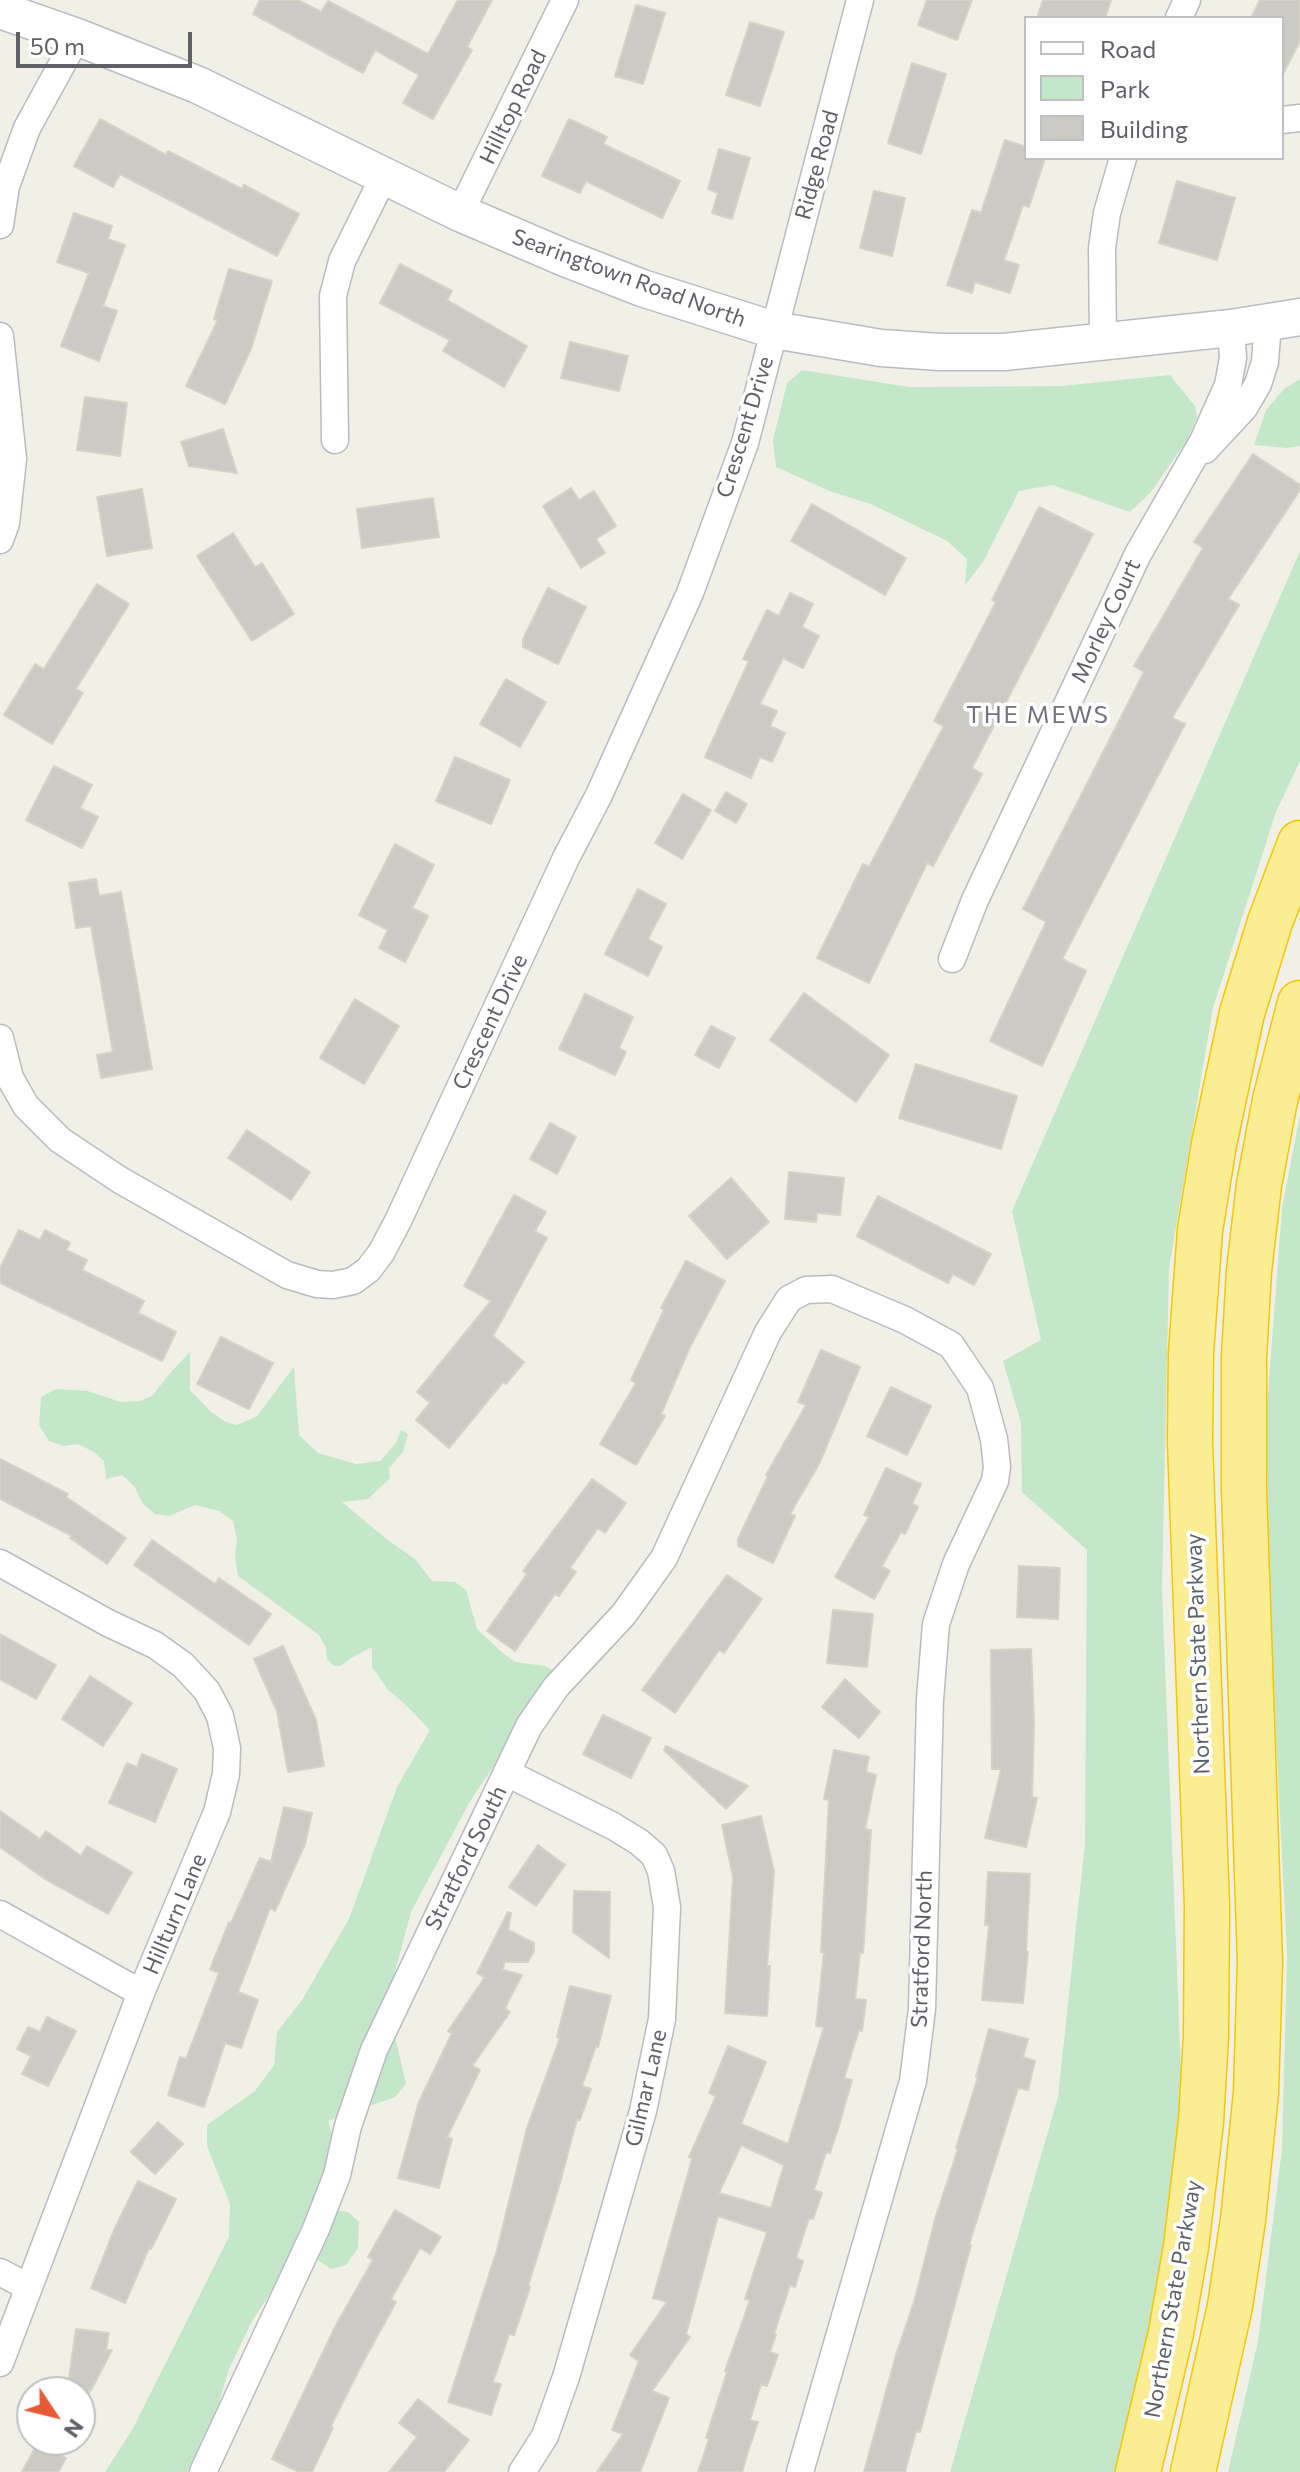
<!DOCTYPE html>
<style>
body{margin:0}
#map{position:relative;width:1300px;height:2472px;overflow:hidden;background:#f0f0e7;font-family:Commissioner,sans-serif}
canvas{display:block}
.legend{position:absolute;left:1024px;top:16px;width:260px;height:144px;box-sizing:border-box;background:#fff;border:2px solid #bfc0c2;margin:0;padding:10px 14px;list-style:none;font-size:24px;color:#5f6167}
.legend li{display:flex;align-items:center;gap:16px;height:40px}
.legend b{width:40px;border:2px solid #bfc0c2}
.north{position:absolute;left:16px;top:2376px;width:80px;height:80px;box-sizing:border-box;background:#fff;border:2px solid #bfc0c2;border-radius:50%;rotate:125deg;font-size:22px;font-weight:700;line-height:32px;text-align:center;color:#5f6167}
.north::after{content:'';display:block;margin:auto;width:28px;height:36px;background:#e75a37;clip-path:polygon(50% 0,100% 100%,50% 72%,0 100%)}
.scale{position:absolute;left:16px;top:32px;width:176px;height:36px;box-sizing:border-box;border:4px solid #5f6167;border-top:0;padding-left:10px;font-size:24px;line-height:28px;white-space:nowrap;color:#5f6167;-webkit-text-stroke:6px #fff;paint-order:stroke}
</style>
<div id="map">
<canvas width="1300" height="2472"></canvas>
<ul class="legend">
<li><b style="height:10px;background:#fff"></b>Road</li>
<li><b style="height:22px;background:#c5e7c9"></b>Park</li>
<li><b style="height:22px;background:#cccac4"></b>Building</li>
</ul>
<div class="north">N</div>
<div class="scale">50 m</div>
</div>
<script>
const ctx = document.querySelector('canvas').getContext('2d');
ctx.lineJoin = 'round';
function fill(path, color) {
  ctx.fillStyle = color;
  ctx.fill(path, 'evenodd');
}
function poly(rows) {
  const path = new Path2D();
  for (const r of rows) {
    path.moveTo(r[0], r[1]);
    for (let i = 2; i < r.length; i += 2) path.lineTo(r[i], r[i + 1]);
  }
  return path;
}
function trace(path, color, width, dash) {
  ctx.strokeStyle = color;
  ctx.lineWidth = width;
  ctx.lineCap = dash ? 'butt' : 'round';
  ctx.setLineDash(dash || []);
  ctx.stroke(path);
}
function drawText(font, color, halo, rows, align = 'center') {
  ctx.font = font + ' Commissioner,sans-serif';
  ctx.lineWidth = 7;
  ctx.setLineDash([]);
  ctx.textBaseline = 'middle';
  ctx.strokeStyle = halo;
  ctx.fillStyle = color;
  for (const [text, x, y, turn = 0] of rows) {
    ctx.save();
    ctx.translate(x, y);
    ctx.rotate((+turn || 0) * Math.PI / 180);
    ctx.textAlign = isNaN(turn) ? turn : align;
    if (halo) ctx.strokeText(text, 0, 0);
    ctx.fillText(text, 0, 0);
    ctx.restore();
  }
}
fill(poly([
 [802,370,909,387,1061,386,1170,375,1195,406,1197,417,1187,440,1151,492,1130,512,1052,485,1019,491,983,562,965,585,967,559,947,541,871,504,832,492,776,467,773,440,787,383],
 [1300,379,1300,446,1287,448,1254,445,1266,410,1284,389],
 [1300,551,1300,761,1276,812,1213,1008,1169,1269,1162,1589,1182,2095,1158,2310,1118,2472,950,2472,1058,2097,1085,1843,1087,1550,1022,1492,1021,1423,1003,1361,1041,1340,1012,1211],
 [1300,1115,1300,2472,1228,2472,1258,2341,1282,2149,1287,1955,1272,1657,1266,1419,1282,1208],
 [190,1352,190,1390,211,1412,226,1422,237,1425,257,1416,294,1367,299,1435,318,1453,356,1464,380,1461,396,1443,401,1430,408,1434,403,1452,389,1468,390,1478,368,1499,342,1502,385,1538,415,1559,432,1581,455,1582,466,1590,477,1629,503,1653,515,1662,545,1666,555,1672,517,1751,495,1764,469,1803,411,1912,387,2001,406,2084,395,2097,328,2121,345,2175,332,2210,348,2212,359,2222,358,2248,346,2265,331,2269,316,2259,273,2289,252,2321,229,2369,213,2422,187,2472,105,2472,132,2430,229,2237,230,2204,207,2146,207,2125,255,2091,274,2065,277,2032,302,2000,349,1919,397,1787,430,1730,405,1704,388,1690,372,1667,372,1647,351,1658,341,1666,334,1666,327,1659,326,1648,319,1635,238,1576,235,1555,237,1539,233,1521,219,1511,195,1505,169,1516,155,1514,143,1504,134,1486,122,1475,106,1479,104,1461,94,1452,78,1444,64,1446,49,1441,39,1425,41,1397,56,1389,88,1391,121,1402,140,1401,152,1396,171,1372]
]), '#c5e7c9');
const building = poly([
 [260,0,298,0,321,12,328,1,428,54,458,0,492,0,467,47,472,50,433,119,403,103,419,75,375,50,363,73,253,14,260,0],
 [927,0,972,0,957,40,918,25,927,0],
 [1043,0,1111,0,1105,18,1037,18,1043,0],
 [1260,0,1300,0,1300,41,1282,76,1282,18,1251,18,1260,0],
 [636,5,665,13,643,84,615,76,636,5],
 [750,22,784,32,760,106,726,95,750,22],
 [912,63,946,74,921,154,888,143,912,63],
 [100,119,166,155,168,151,242,189,244,185,299,214,277,256,120,174,113,187,74,166,100,119],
 [569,119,607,137,603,144,680,181,662,218,586,181,580,193,542,176,569,119],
 [1005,140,1026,147,1026,158,1045,158,1029,207,1023,205,1004,260,1019,265,1010,293,975,282,972,293,947,285,972,210,981,213,1005,140],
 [719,149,750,158,732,219,712,213,718,193,708,189,719,149],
 [1177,181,1235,198,1217,260,1159,243,1177,181],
 [874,191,905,198,892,256,860,248,874,191],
 [74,213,112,226,108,239,125,245,103,306,117,311,99,361,61,346,89,273,57,262,74,213],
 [400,264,452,291,447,300,527,346,504,387,443,351,450,340,380,303,400,264],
 [229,269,272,281,251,349,225,404,186,386,218,320,214,319,229,269],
 [570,342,628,356,619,391,561,378,570,342],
 [85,397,127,403,120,456,77,450,85,397],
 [223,429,237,473,189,466,181,442,223,429],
 [1253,454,1300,485,1300,490,1228,599,1239,605,1172,718,1185,724,1062,959,1086,971,1042,1066,990,1041,1046,922,1023,909,1144,672,1134,666,1203,548,1194,542,1253,454],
 [571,488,579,500,594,491,616,526,596,539,605,553,581,568,543,506,571,488],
 [142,489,152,548,107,556,97,497,142,489],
 [433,498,439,537,362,548,357,509,433,498],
 [812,504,906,558,885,595,791,541,812,504],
 [1039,507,1093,534,972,768,982,774,933,866,927,863,869,983,817,958,863,864,869,867,944,726,934,721,996,602,992,600,1039,507],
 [233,533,255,567,262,563,294,614,252,641,197,556,233,533],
 [97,584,129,604,76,689,83,693,52,744,4,715,35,664,44,669,97,584],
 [548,588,586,607,558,664,523,647,523,639,548,588],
 [790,593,813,604,802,627,819,636,803,668,783,658,760,704,777,711,770,726,785,733,772,762,760,757,751,778,705,757,749,661,743,659,767,610,779,616,790,593],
 [506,679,546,702,520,747,480,724,506,679],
 [455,757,510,780,491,824,436,801,455,757],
 [54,766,92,785,80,808,98,817,82,848,26,820,54,766],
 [726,792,747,804,736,823,715,811,726,792],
 [683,794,711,810,682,859,655,843,683,794],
 [395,844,434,865,412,908,428,916,405,962,379,948,388,930,359,915,395,844],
 [96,879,99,896,121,892,152,1069,101,1078,97,1055,113,1052,91,926,76,928,69,883,96,879],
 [638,889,666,904,648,939,662,947,648,976,605,954,638,889],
 [804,993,889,1055,856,1102,770,1040,804,993],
 [585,994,633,1017,619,1048,626,1052,615,1075,559,1049,585,994],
 [355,999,399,1026,364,1084,320,1058,355,999],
 [711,1026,735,1038,719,1068,695,1055,711,1026],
 [916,1064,1017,1096,1001,1149,899,1118,916,1064],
 [550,1123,576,1137,557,1174,530,1159,550,1123],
 [247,1130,310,1172,291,1200,228,1158,247,1130],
 [789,1172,844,1178,840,1215,817,1213,816,1222,785,1219,789,1172],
 [731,1178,769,1222,727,1259,689,1216,731,1178],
 [514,1195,546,1212,535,1231,547,1238,493,1336,524,1362,506,1384,503,1382,449,1448,416,1420,430,1403,417,1392,491,1301,464,1286,514,1195],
 [878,1196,991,1254,974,1285,953,1274,948,1283,857,1236,878,1196],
 [19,1230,40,1240,45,1230,70,1243,66,1250,87,1260,82,1270,144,1301,138,1313,176,1332,162,1361,0,1283,0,1268,19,1230],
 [686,1261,725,1281,690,1347,661,1414,665,1416,636,1465,600,1444,636,1383,631,1380,664,1310,661,1308,686,1261],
 [221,1337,273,1363,249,1409,197,1384,221,1337],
 [821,1350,860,1367,819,1464,790,1514,795,1516,773,1563,738,1546,738,1539,768,1476,766,1475,806,1405,798,1402,821,1350],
 [891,1387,931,1406,907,1455,867,1436,891,1387],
 [0,1459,68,1494,66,1497,126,1538,107,1564,70,1538,72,1536,0,1499,0,1459],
 [886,1468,921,1484,912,1504,918,1507,905,1534,901,1532,882,1566,890,1571,874,1599,835,1577,869,1517,864,1515,886,1468],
 [592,1479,626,1503,605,1533,598,1528,570,1568,576,1572,559,1596,555,1594,515,1651,487,1631,527,1574,523,1571,592,1479],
 [152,1540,215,1584,219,1578,271,1614,249,1645,134,1565,152,1540],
 [1019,1566,1060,1568,1058,1619,1017,1617,1019,1566],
 [727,1575,762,1599,724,1653,719,1650,675,1713,642,1690,727,1575],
 [833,1610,873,1614,867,1667,827,1663,833,1610],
 [0,1634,56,1665,36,1699,0,1679,0,1634],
 [283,1646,316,1720,324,1766,288,1772,277,1711,254,1659,283,1646],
 [1031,1649,1034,1723,1032,1797,1037,1798,1026,1847,985,1838,1001,1769,992,1769,991,1650,1031,1649],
 [90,1676,132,1703,103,1746,62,1719,90,1676],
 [845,1679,880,1712,859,1738,822,1707,845,1679],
 [603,1715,651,1738,631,1778,583,1754,603,1715],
 [666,1746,748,1786,726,1809,664,1750,666,1746],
 [834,1750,869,1757,866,1772,876,1775,865,1829,871,1830,863,1953,860,1953,855,1999,866,2000,862,2031,859,2030,844,2078,852,2080,839,2126,830,2153,826,2152,814,2190,822,2193,813,2219,809,2218,796,2258,803,2261,795,2287,790,2285,774,2334,776,2335,770,2352,778,2355,767,2386,761,2384,750,2420,758,2422,748,2452,742,2472,698,2472,709,2439,706,2438,727,2372,725,2371,750,2300,745,2299,767,2232,718,2216,686,2334,690,2337,652,2391,669,2398,640,2472,597,2472,623,2434,612,2430,639,2361,630,2355,667,2302,653,2298,692,2159,689,2157,716,2096,709,2093,728,2046,766,2062,741,2124,788,2144,824,2027,816,2026,824,1952,821,1952,829,1800,824,1799,834,1750],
 [741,2145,784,2165,771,2208,719,2193,741,2145],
 [142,1754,177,1769,155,1822,109,1803,127,1763,137,1767,142,1754],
 [284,1807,312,1813,305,1844,275,1911,270,1908,238,1992,258,2000,241,2048,225,2043,204,2107,168,2095,180,2057,186,2059,219,1973,210,1969,229,1922,231,1923,260,1858,271,1862,284,1807],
 [0,1811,40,1839,46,1831,81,1856,87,1846,132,1872,108,1914,45,1879,0,1847,0,1811],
 [761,1816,774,1871,767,1966,770,1966,767,2016,725,2013,733,1877,722,1825,761,1816],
 [538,1845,565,1865,536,1906,509,1887,538,1845],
 [988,1872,1030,1874,1026,1952,1028,1952,1023,2003,982,2000,989,1925,985,1925,988,1872],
 [574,1891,610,1892,609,1958,573,1932,574,1891],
 [508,1912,511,1913,508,1930,534,1943,534,1951,528,1962,504,1962,503,1970,522,1975,505,2008,510,2012,472,2066,480,2070,447,2137,452,2139,439,2188,398,2178,419,2102,452,2033,448,2031,485,1977,477,1973,508,1912],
 [570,1986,611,1996,598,2047,596,2046,582,2086,591,2089,580,2120,577,2119,558,2190,528,2286,530,2287,514,2335,509,2334,493,2382,501,2384,491,2415,448,2402,497,2250,527,2128,560,2038,557,2037,570,1986],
 [47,2017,76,2031,48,2086,22,2074,31,2056,17,2049,28,2027,40,2032,47,2017],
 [989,2029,1028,2039,1023,2057,1035,2061,1028,2090,1018,2088,969,2245,971,2245,920,2432,916,2431,905,2472,864,2472,896,2355,914,2302,936,2216,958,2149,956,2148,978,2077,976,2077,989,2029],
 [158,2122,183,2144,155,2174,131,2152,158,2122],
 [138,2181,176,2199,151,2249,149,2248,125,2303,91,2288,114,2230,138,2181],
 [395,2210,441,2237,430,2254,420,2248,391,2299,396,2302,362,2364,331,2426,333,2428,312,2472,299,2472,272,2459,335,2327,373,2260,368,2257,395,2210],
 [76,2329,109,2333,106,2350,112,2350,90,2392,67,2392,76,2329],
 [418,2399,469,2440,444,2472,389,2472,417,2437,399,2423,418,2399],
 [38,2442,66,2458,58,2472,22,2472,38,2442]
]);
fill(building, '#cccac4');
trace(building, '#d5d2c6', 2);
const minor = poly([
 [1179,18,1187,0],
 [1282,120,1300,118],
 [460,213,565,0],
 [0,225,6,186,27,128,77,37],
 [0,336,13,459,6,523,0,540],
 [1103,343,1102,248,1107,213,1123,158],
 [335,440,333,296,342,261,384,176],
 [1205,450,1244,408,1258,384,1265,362,1268,322],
 [952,959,975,900,1138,554,1203,441,1228,385,1233,358,1231,328],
 [0,1038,10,1078,26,1106,60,1140,120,1180,287,1275,317,1284,333,1285,353,1281,368,1270,381,1253,398,1221,566,858,599,795,690,593,745,443,860,0],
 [0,1563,108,1623,155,1645,183,1665,207,1691,220,1716,227,1748,226,1774,217,1812,141,1993,0,2363],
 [507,1773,613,1826,639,1842,654,1855,661,1871,667,1907,662,2019,643,2111,566,2377,545,2436,522,2472],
 [0,1914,141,1993],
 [0,2272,28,2287],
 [203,2472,316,2229,337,2175,348,2126,374,2050,529,1726,556,1687,624,1614,664,1558,768,1332,789,1299,806,1290,832,1289,905,1320,951,1345,980,1388,994,1439,997,1467,995,1481,956,1564,936,1624,930,1699,922,2009,913,2081,800,2472]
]);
const secondary = poly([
 [0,10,77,37,198,85,460,213,565,258,642,288,774,330,881,348,940,352,1004,352,1231,328,1300,317]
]);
const motorway = poly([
 [1138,2472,1171,2333,1186,2247,1201,2122,1206,2036,1207,1906,1190,1442,1191,1353,1200,1230,1214,1144,1242,1013,1270,922,1300,843],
 [1193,2472,1230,2306,1243,2220,1256,2093,1260,1962,1244,1489,1244,1357,1249,1271,1259,1185,1275,1100,1300,1003]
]);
trace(minor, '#b9bbc0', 29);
trace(secondary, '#bbbcc2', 39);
trace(motorway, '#f4c604', 47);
trace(minor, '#fff', 26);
trace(secondary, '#fff', 36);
trace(motorway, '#fbed94', 44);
drawText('22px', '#5f6167', '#fff', [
 ["Hilltop Road",513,107,-64],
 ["Ridge Road",817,165,-75],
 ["Searingtown Road North",629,278,20],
 ["Crescent Drive",745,427,-73],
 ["Morley Court",1106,621,-65],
 ["Crescent Drive",490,1022,-65],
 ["Northern State Parkway",1198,1654,-92],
 ["Stratford South",466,1858,-64],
 ["Hillturn Lane",175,1914,-67],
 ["Stratford North",922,1949,-88],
 ["Gilmar Lane",646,2088,-77],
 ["Northern State Parkway",1173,2299,-80]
]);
ctx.letterSpacing = '2px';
drawText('24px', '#707379', '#fff', [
 ["THE MEWS",1038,715]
]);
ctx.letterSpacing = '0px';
</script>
